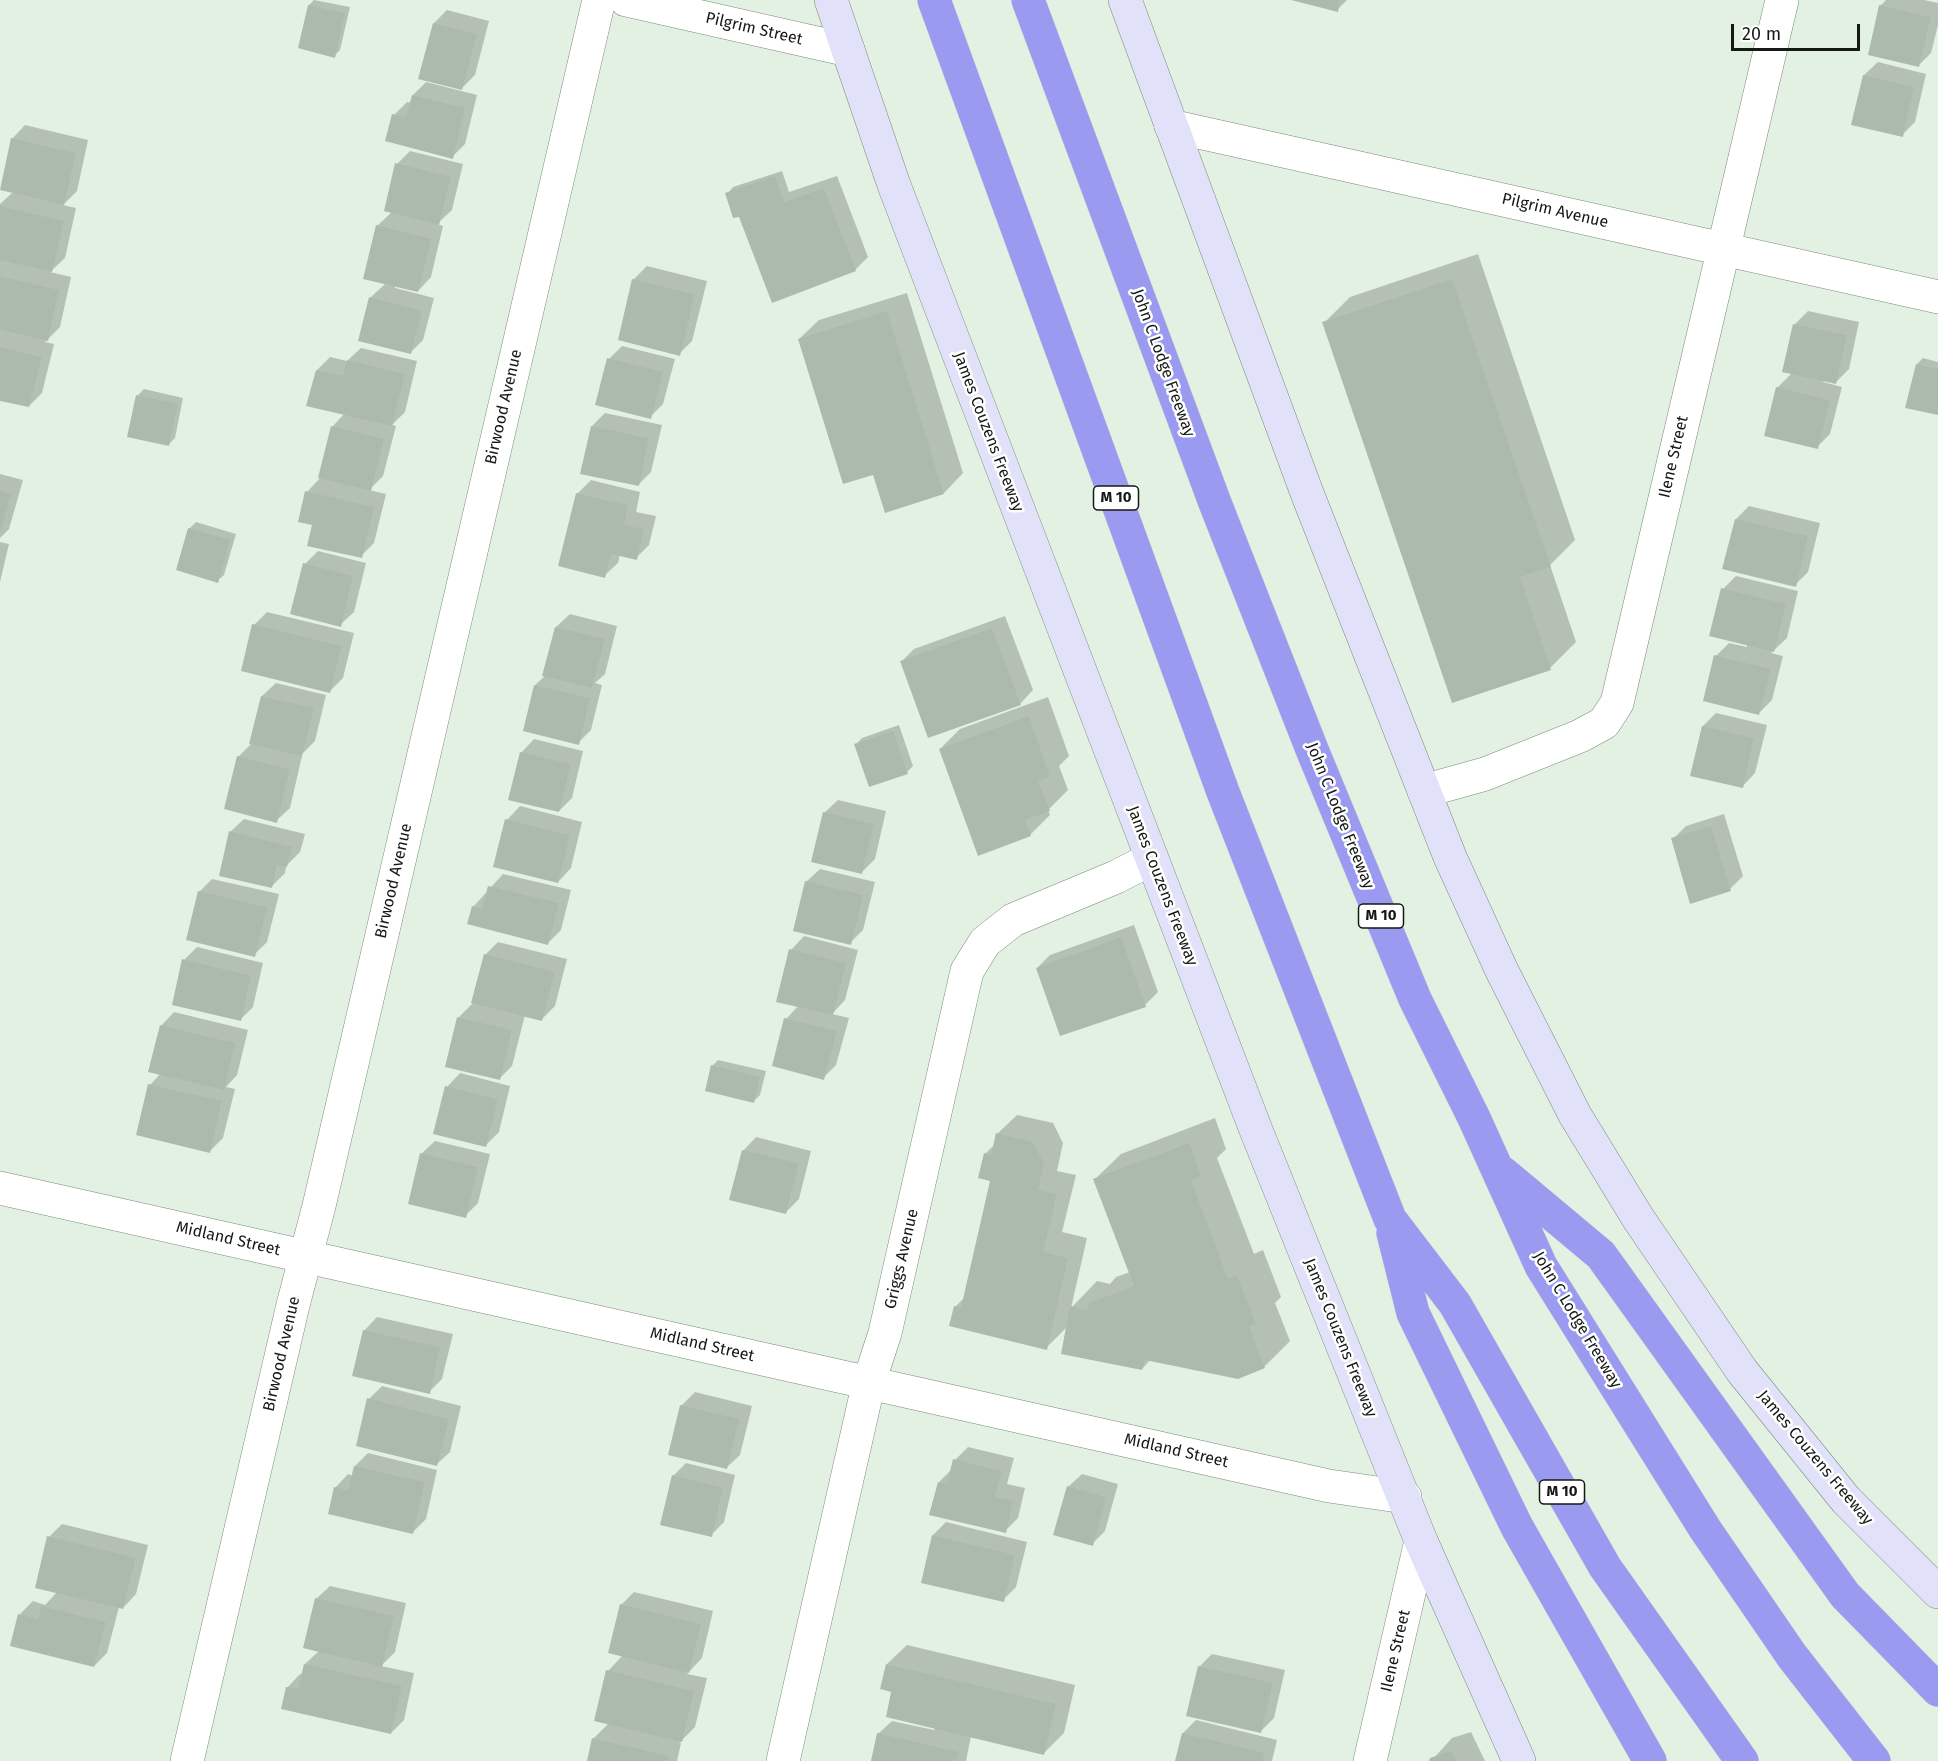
<!DOCTYPE html>
<style>
body{margin:0}
#map{position:relative;width:1938px;height:1761px;overflow:hidden;background:#e2f1e1;font-family:"Fira Sans",sans-serif}
canvas{display:block}
.scale{position:absolute;left:1731px;top:24px;width:129px;height:27px;box-sizing:border-box;border:3px solid #141914;border-top:0;padding-left:8px;font-size:18px;line-height:21px;white-space:nowrap;color:#141914;-webkit-text-stroke:4px #fff;paint-order:stroke}
</style>
<div id="map">
<canvas width="1938" height="1761"></canvas>
<div class="scale">20 m</div>
</div>
<script>
const ctx = document.querySelector('canvas').getContext('2d');
ctx.lineJoin = 'round';
function fill(path, color) {
  ctx.fillStyle = color;
  ctx.fill(path, 'evenodd');
}
function poly(rows) {
  const path = new Path2D();
  for (const r of rows) {
    path.moveTo(r[0], r[1]);
    for (let i = 2; i < r.length; i += 2) path.lineTo(r[i], r[i + 1]);
  }
  return path;
}
function trace(path, color, width, dash) {
  ctx.strokeStyle = color;
  ctx.lineWidth = width;
  ctx.lineCap = dash ? 'butt' : 'round';
  ctx.setLineDash(dash || []);
  ctx.stroke(path);
}
function drawText(font, color, halo, rows, align = 'center') {
  ctx.font = font + ' "Fira Sans",sans-serif';
  ctx.lineWidth = 5;
  ctx.setLineDash([]);
  ctx.textBaseline = 'middle';
  ctx.strokeStyle = halo;
  ctx.fillStyle = color;
  for (const [text, x, y, turn = 0] of rows) {
    ctx.save();
    ctx.translate(x, y);
    ctx.rotate((+turn || 0) * Math.PI / 180);
    ctx.textAlign = isNaN(turn) ? turn : align;
    if (halo) ctx.strokeText(text, 0, 0);
    ctx.fillText(text, 0, 0);
    ctx.restore();
  }
}
fill(poly([
 [314,0,350,7,340,50,334,56,309,5],
 [1293,0,1347,0,1337,10],
 [1886,0,1924,0,1938,3,1938,25,1931,53,1918,66,1880,6],
 [447,10,489,21,475,75,462,88,434,23],
 [1878,62,1926,74,1915,122,1902,135,1864,75],
 [426,82,477,95,465,144,452,157,394,115,407,102,411,103,413,95],
 [25,125,88,140,77,191,63,205,76,208,65,258,50,272,71,277,60,327,45,342,54,344,42,393,29,406,0,399,0,204,13,192,12,139],
 [410,151,463,164,452,210,437,224,443,226,431,277,418,291,395,285,395,288,434,298,423,340,410,353,370,298,386,283,377,226,392,212,397,164],
 [782,171,789,192,837,176,868,257,855,270,741,217,727,194,733,187],
 [1478,254,1575,540,1550,565,1576,642,1550,668,1324,323,1350,297],
 [647,266,707,281,692,341,679,354,619,339,634,279],
 [907,293,963,473,944,493,874,474,799,339,819,320],
 [1808,311,1859,322,1849,369,1836,382,1824,380,1823,382,1842,387,1830,434,1817,447,1777,388,1792,373,1784,371,1795,324],
 [622,346,675,359,663,404,650,417,609,359],
 [361,348,417,361,405,412,392,425,396,426,383,476,369,490,386,494,374,543,361,556,314,524,307,492,321,477,333,426,345,413,317,370,330,357,347,361],
 [1923,358,1938,362,1938,414,1917,364],
 [144,389,183,398,175,438,169,444,138,395],
 [605,413,662,425,651,472,638,485,592,426],
 [0,474,23,480,9,529,0,538],
 [591,480,640,492,636,512,656,516,649,545,636,558,620,554,618,563,604,576,578,493],
 [1749,506,1820,523,1808,572,1795,585,1736,519],
 [196,522,236,534,224,575,217,581,178,569,190,528],
 [0,542,9,544,0,582],
 [318,551,366,563,354,612,340,625,305,564],
 [1736,576,1798,591,1787,638,1771,653,1783,656,1772,700,1759,713,1716,656,1729,643,1747,647,1747,644,1723,589],
 [267,612,354,633,343,678,330,691,254,625],
 [570,614,617,626,605,674,595,683,602,685,591,730,578,743,535,685,546,675,556,627],
 [1005,616,1033,690,1020,704,901,662,914,649],
 [276,683,326,695,315,741,300,756,302,756,290,808,276,821,238,757,252,743,262,696],
 [1048,697,1069,756,1059,766,1068,790,1048,810,1050,815,1030,835,940,749,960,729],
 [1716,713,1767,725,1755,773,1742,787,1692,774,1703,726],
 [899,725,913,766,907,772,856,744,862,738],
 [534,739,583,751,572,798,559,811,521,753],
 [838,800,886,811,875,859,862,872,824,813],
 [520,806,582,822,571,868,558,882,507,820],
 [1724,814,1743,876,1730,889,1673,839,1686,826],
 [244,819,305,834,300,852,286,866,285,873,272,886,230,832],
 [820,869,875,882,863,930,850,943,806,882],
 [503,874,571,890,561,930,548,943,473,907],
 [212,879,279,894,267,942,254,955,199,892],
 [1134,925,1158,992,1145,1005,1037,968,1050,955],
 [804,936,858,950,845,1000,832,1014,849,1018,836,1065,823,1078,786,1019,799,1005,791,950],
 [498,942,567,959,555,1006,542,1019,525,1015,512,1066,499,1079,447,1066,459,1017,472,1004,485,955],
 [197,947,263,963,253,1007,240,1020,184,960],
 [174,1012,248,1030,237,1075,226,1087,235,1089,223,1138,210,1151,150,1085,161,1073,161,1026],
 [718,1060,766,1071,760,1095,754,1101,712,1066],
 [460,1073,510,1086,499,1132,486,1145,447,1087],
 [1017,1115,1053,1123,1063,1143,1057,1171,1076,1175,1062,1232,1087,1238,1071,1308,1097,1281,1110,1284,1116,1277,1130,1272,1095,1179,1121,1154,1215,1118,1226,1149,1217,1158,1254,1254,1263,1250,1281,1297,1275,1303,1290,1341,1264,1367,1150,1360,1142,1369,1068,1326,1046,1348,955,1307,965,1297,992,1180,985,1154,995,1144,997,1134],
 [756,1137,811,1151,799,1199,786,1212,743,1151],
 [435,1141,490,1154,478,1203,465,1216,421,1154],
 [377,1317,453,1334,442,1379,429,1392,364,1331],
 [382,1386,461,1406,450,1452,436,1465,369,1399],
 [695,1392,752,1406,740,1455,726,1468,670,1454,682,1405],
 [968,1447,1014,1458,1007,1484,1025,1488,1018,1518,1005,1531,939,1482,952,1469,955,1460],
 [368,1453,437,1470,426,1519,413,1532,335,1488,348,1474,353,1476,355,1466],
 [686,1463,735,1475,724,1522,711,1535,673,1476],
 [1082,1474,1118,1484,1105,1531,1092,1544,1068,1487],
 [946,1522,1027,1542,1016,1587,1003,1600,933,1535],
 [62,1524,148,1545,136,1594,123,1608,119,1607,107,1653,94,1666,20,1614,33,1601,45,1605,57,1592,49,1537],
 [330,1586,406,1603,395,1652,381,1666,414,1673,404,1720,391,1733,287,1688,300,1674,303,1675,305,1664,320,1650,316,1599],
 [634,1592,713,1611,702,1658,687,1674,707,1678,695,1727,679,1743,681,1743,677,1761,588,1761,593,1739,609,1723,608,1671,623,1655,621,1605],
 [907,1645,1075,1685,1064,1733,1044,1753,971,1736,966,1761,872,1761,878,1734,892,1721,934,1730,935,1728,893,1691,887,1664],
 [1212,1654,1285,1670,1274,1718,1261,1731,1199,1667],
 [1196,1720,1277,1740,1272,1761,1176,1761,1183,1733],
 [1471,1732,1485,1761,1431,1761,1452,1738]
]), '#0003');
fill(poly([
 [1291,0,1340,0,1338,12],
 [308,5,345,13,335,58,298,48],
 [1879,5,1931,17,1919,67,1868,55],
 [433,23,477,34,462,90,418,79],
 [1863,75,1914,87,1903,137,1851,125],
 [412,95,465,108,453,159,385,141,392,114,406,117],
 [11,138,76,153,64,205,0,190],
 [395,163,451,177,439,225,384,211],
 [775,176,784,202,824,188,856,271,772,303,739,217,733,218,725,193],
 [0,206,64,221,52,272,0,260],
 [376,225,431,239,418,292,363,279],
 [0,276,59,290,48,341,0,330],
 [632,279,695,294,680,356,618,340],
 [1452,279,1551,567,1520,577,1551,670,1452,703,1322,322],
 [369,297,422,311,411,354,358,341],
 [887,311,944,494,885,513,873,475,843,484,798,339],
 [1793,324,1847,335,1836,384,1782,372],
 [0,347,42,357,29,407,0,401],
 [607,358,663,372,651,419,595,405],
 [347,360,405,374,392,426,306,406,316,370,343,376],
 [1916,364,1938,369,1938,415,1905,408],
 [1776,387,1830,400,1818,449,1764,436],
 [136,395,178,404,169,446,127,437],
 [331,426,384,439,371,491,318,478],
 [591,426,649,438,639,486,580,474],
 [0,490,11,494,1,530,0,530],
 [305,491,374,507,362,558,307,546,312,525,298,522],
 [576,493,628,505,624,525,644,529,637,560,611,554,605,578,558,566],
 [1735,519,1808,536,1796,587,1722,569],
 [188,528,230,540,218,583,176,570],
 [303,563,353,576,341,627,290,614],
 [1721,588,1786,604,1774,652,1709,636],
 [252,624,342,646,330,693,241,671],
 [555,627,605,639,592,688,542,676],
 [992,628,1021,705,928,738,900,661],
 [1714,655,1771,669,1759,715,1703,701],
 [534,685,590,698,579,745,523,731],
 [261,696,314,708,302,756,249,744],
 [1029,716,1050,777,1038,781,1050,811,1025,820,1031,836,978,856,939,749],
 [1702,726,1754,738,1743,788,1690,776],
 [893,731,908,774,869,787,854,744],
 [520,752,571,764,559,812,508,800],
 [237,756,290,769,277,823,224,809],
 [823,812,874,824,862,874,811,862],
 [505,819,570,835,558,883,493,867],
 [1711,826,1731,891,1690,904,1671,838],
 [229,831,292,847,287,867,277,865,272,888,219,876],
 [805,881,863,895,851,945,793,931],
 [488,886,559,903,548,945,467,924,472,906,482,909],
 [198,891,267,907,255,957,186,940],
 [1121,937,1146,1007,1060,1036,1036,968],
 [789,949,846,963,833,1015,776,1002],
 [484,954,555,972,542,1021,471,1003],
 [182,959,251,976,241,1021,172,1005],
 [457,1017,512,1030,500,1080,445,1067],
 [784,1018,837,1031,824,1080,772,1066],
 [160,1025,235,1043,224,1090,148,1072],
 [711,1065,760,1077,754,1103,705,1091],
 [148,1084,222,1101,210,1153,136,1135],
 [445,1086,498,1099,486,1147,433,1134],
 [996,1133,1033,1142,1044,1164,1038,1190,1057,1194,1043,1252,1068,1258,1047,1350,949,1326,954,1306,961,1308,990,1181,978,1178,984,1153,991,1155],
 [1189,1143,1201,1176,1191,1180,1228,1279,1237,1275,1256,1324,1249,1326,1265,1368,1238,1379,1145,1360,1142,1370,1061,1354,1070,1306,1087,1310,1089,1303,1134,1286,1093,1179],
 [742,1150,799,1163,786,1214,729,1200],
 [420,1153,478,1167,466,1218,408,1204],
 [363,1330,440,1347,430,1394,352,1376],
 [367,1398,449,1419,437,1466,356,1446],
 [680,1405,739,1419,727,1469,668,1455],
 [953,1459,1002,1471,995,1497,1013,1501,1006,1533,929,1515,938,1482,947,1484],
 [354,1466,425,1482,413,1534,328,1514,334,1487,348,1490],
 [672,1475,723,1488,712,1537,660,1525],
 [1067,1486,1106,1497,1093,1546,1053,1535],
 [932,1535,1015,1555,1004,1602,921,1583],
 [47,1536,136,1558,123,1609,35,1588],
 [315,1598,394,1616,382,1667,303,1648],
 [620,1604,701,1624,689,1673,608,1653],
 [41,1606,106,1622,94,1667,10,1646,18,1614,38,1619],
 [304,1664,402,1686,391,1734,281,1709,286,1687,298,1689],
 [886,1664,1056,1704,1044,1755,886,1717,891,1692,880,1689],
 [1198,1666,1273,1683,1261,1733,1186,1716],
 [606,1670,694,1691,682,1742,594,1721],
 [877,1733,959,1752,956,1761,871,1761],
 [1182,1733,1265,1753,1262,1761,1175,1761],
 [592,1738,669,1756,668,1761,587,1761],
 [1451,1751,1456,1761,1429,1761,1430,1758]
]), '#acbaab');
const street = poly([
 [626,0,848,50],
 [1171,126,1938,297],
 [1424,791,1485,774,1580,736,1604,723,1617,703,1782,0],
 [0,1188,1329,1486,1405,1497],
 [187,1761,293,1305,319,1206,599,0],
 [783,1761,869,1382,885,1333,967,971,985,942,1013,920,1116,877,1151,859],
 [1370,1761,1421,1541]
]);
const secondary = poly([
 [831,0,894,185,1256,1130,1421,1541,1519,1761],
 [1125,0,1307,493,1450,857,1502,971,1575,1115,1638,1218,1742,1371,1846,1500,1938,1592]
]);
const highway = poly([
 [934,0,1223,792,1390,1219,1455,1304,1605,1567,1742,1761],
 [1028,0,1215,503,1313,752,1415,999,1474,1118,1541,1266,1705,1529,1792,1656,1874,1761],
 [1503,1173,1601,1255,1845,1595,1938,1690],
 [1393,1233,1413,1313,1517,1527,1650,1761]
]);
trace(street, '#7c8a7c', 34);
trace(secondary, '#7c8a7c', 34);
trace(highway, '#d5d6d5', 34);
trace(street, '#fff', 33);
trace(secondary, '#e1e1fa', 33);
trace(highway, '#9a9af0', 33);
for (const [x, y, w] of [
 [1116,498,45],
 [1381,916,45],
 [1562,1492,45]
]) {
  const box = new Path2D();
  box.roundRect(x - w / 2, y - 12, w, 24, 4.5);
  ctx.fillStyle = '#fff';
  ctx.fill(box);
  trace(box, '#141914', 1.5);
}
drawText('bold 15px', '#141914', null, [
 ["M 10",1116,498],
 ["M 10",1381,916],
 ["M 10",1562,1492]
]);
drawText('16px', '#141914', '#fff', [
 ["Pilgrim Street",754,29,13],
 ["Pilgrim Avenue",1555,211,13],
 ["John C Lodge Freeway",1163,363,70],
 ["Birwood Avenue",504,407,-77],
 ["James Couzens Freeway",988,432,69],
 ["Ilene Street",1674,457,-77],
 ["John C Lodge Freeway",1340,816,68],
 ["Birwood Avenue",394,881,-77],
 ["James Couzens Freeway",1162,886,69],
 ["Midland Street",228,1239,13],
 ["Griggs Avenue",902,1259,-77],
 ["John C Lodge Freeway",1577,1320,59],
 ["James Couzens Freeway",1340,1338,68],
 ["Midland Street",702,1345,13],
 ["Birwood Avenue",282,1354,-77],
 ["Midland Street",1176,1451,13],
 ["James Couzens Freeway",1815,1458,50],
 ["Ilene Street",1396,1651,-77]
]);
</script>
